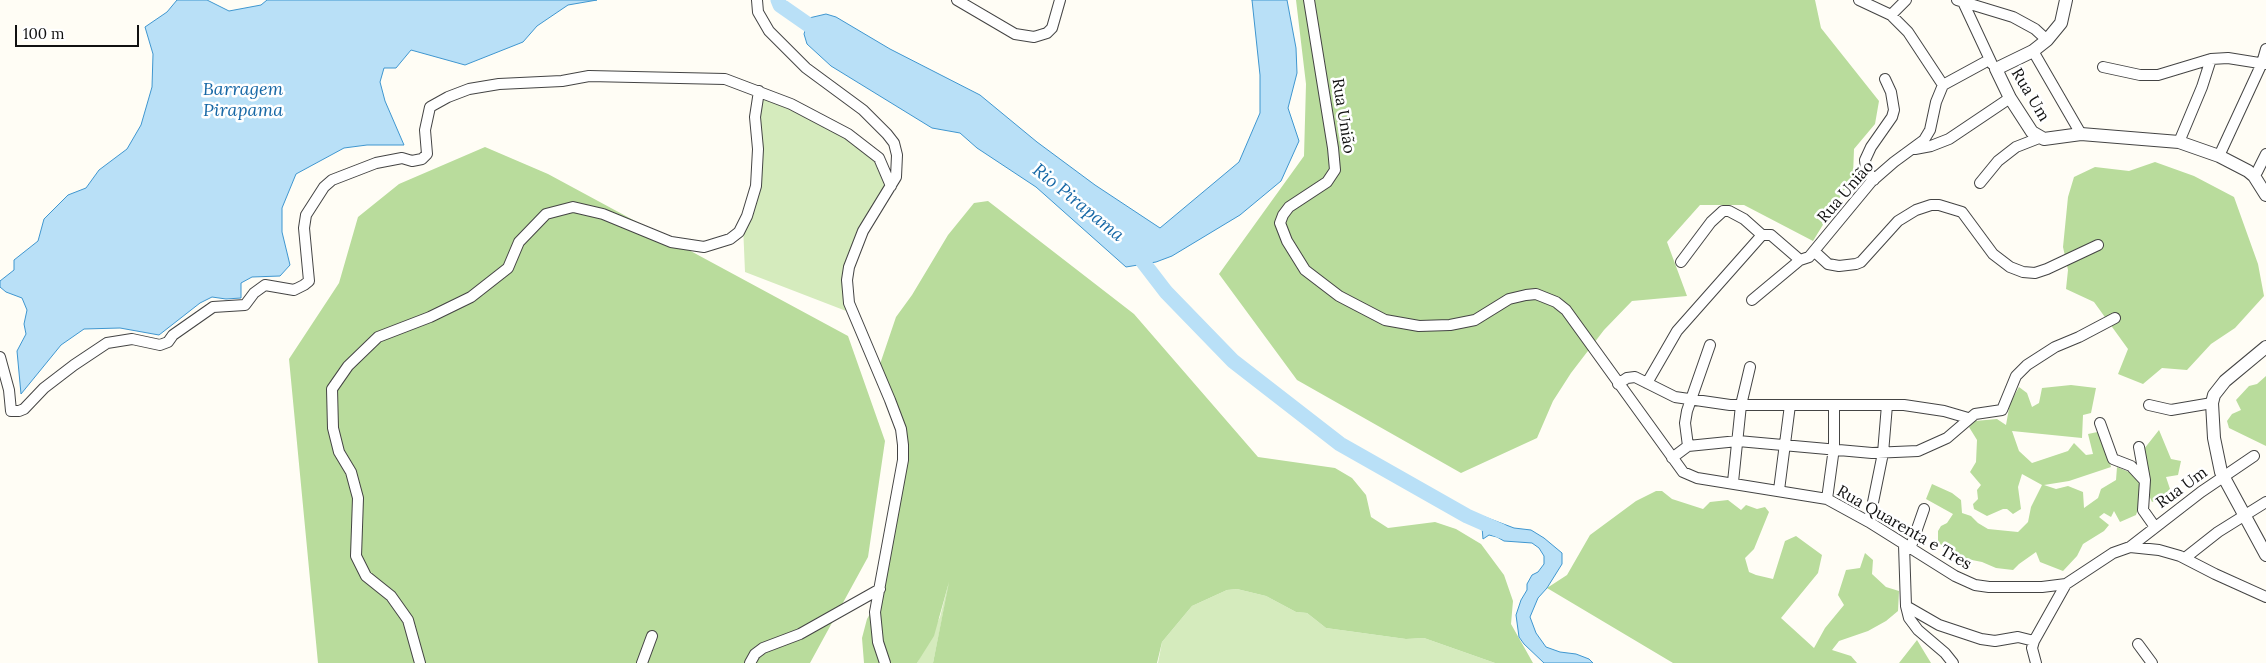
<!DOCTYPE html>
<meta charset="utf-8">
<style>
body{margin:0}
#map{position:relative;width:2266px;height:663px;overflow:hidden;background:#fffdf5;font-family:Lora,serif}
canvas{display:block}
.scale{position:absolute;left:15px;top:25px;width:124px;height:22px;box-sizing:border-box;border:2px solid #111;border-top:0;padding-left:6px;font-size:15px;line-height:18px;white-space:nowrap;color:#111;-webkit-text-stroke:4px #fff;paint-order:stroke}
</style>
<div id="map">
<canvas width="2266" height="663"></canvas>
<div class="scale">100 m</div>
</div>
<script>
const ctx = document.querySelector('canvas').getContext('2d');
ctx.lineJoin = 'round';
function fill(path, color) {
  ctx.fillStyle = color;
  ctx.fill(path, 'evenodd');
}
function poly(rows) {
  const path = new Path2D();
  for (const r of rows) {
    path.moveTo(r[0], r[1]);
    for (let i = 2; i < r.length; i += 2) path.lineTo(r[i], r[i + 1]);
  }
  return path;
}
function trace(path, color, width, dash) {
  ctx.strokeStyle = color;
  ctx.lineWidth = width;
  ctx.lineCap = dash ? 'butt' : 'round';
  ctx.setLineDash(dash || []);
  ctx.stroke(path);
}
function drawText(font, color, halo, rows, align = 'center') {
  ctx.font = font + ' Lora,serif';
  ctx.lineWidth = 5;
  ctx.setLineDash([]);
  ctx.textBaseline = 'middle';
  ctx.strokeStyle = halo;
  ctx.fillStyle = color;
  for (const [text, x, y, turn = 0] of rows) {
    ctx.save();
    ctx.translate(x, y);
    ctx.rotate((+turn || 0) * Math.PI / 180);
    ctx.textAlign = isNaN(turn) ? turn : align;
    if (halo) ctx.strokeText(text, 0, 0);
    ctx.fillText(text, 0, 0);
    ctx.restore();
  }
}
fill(poly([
 [760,93,814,117,878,159,895,177,848,267,854,314,745,272,743,225,757,186],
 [952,569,933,663,917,663,940,617],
 [1237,589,1266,596,1296,612,1307,613,1326,628,1406,639,1424,638,1495,663,1158,663,1162,642,1192,606,1227,590]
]), '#d5ebbd');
fill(poly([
 [1296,0,1815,0,1821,28,1879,101,1875,124,1854,149,1853,176,1813,241,1744,205,1700,205,1667,242,1687,296,1632,301,1604,330,1571,373,1553,401,1537,438,1461,473,1297,380,1219,274,1304,156,1306,84],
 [485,147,548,174,848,336,885,441,868,557,810,663,318,663,289,359,339,283,358,217,399,184],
 [2155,162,2194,176,2234,197,2258,264,2264,296,2235,328,2211,344,2187,370,2162,368,2143,384,2118,374,2128,349,2094,302,2066,289,2068,270,2063,247,2068,197,2074,177,2095,167,2129,171],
 [988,201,1134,314,1258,457,1335,468,1352,478,1366,495,1371,517,1388,528,1435,522,1456,529,1481,544,1504,575,1513,601,1511,624,1533,663,1495,663,1424,638,1406,639,1326,628,1307,613,1296,612,1266,596,1237,589,1227,590,1192,606,1162,642,1157,663,933,663,949,582,934,636,917,663,864,663,862,638,867,619,879,598,903,445,878,370,896,317,912,295,948,235,974,203],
 [2266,376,2266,446,2229,428,2227,421,2232,414,2241,410,2236,400,2249,386,2257,384],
 [2071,385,2096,388,2091,413,2083,415,2082,438,2012,431,2019,451,2032,463,2068,451,2074,443,2086,455,2093,454,2088,434,2102,431,2111,467,2069,481,2044,485,2056,489,2068,486,2083,492,2084,508,2098,498,2101,489,2116,480,2117,467,2129,472,2141,483,2140,503,2136,515,2120,522,2114,511,2111,517,2104,513,2099,517,2109,525,2104,531,2083,544,2077,556,2063,571,2040,562,2036,552,2019,564,2013,570,1996,568,1982,562,1967,559,1938,543,1938,531,1941,526,1947,523,1953,514,1926,499,1932,484,1952,493,1961,500,1962,513,1971,516,1978,523,1988,529,2018,532,2028,522,2031,507,2042,485,2022,474,2018,487,2021,509,2013,514,2007,509,2003,509,1987,516,1974,509,1973,504,1978,499,1977,490,1981,485,1970,472,1976,462,1977,440,1969,427,1975,421,1997,419,2006,425,2010,403,2019,387,2027,393,2032,407,2039,403,2042,388],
 [2159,430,2171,459,2181,461,2178,475,2166,477,2170,489,2162,497,2152,502,2148,493,2144,449],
 [1656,491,1662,491,1672,499,1703,509,1710,502,1728,500,1741,510,1746,505,1757,509,1765,507,1769,512,1754,549,1745,558,1749,572,1756,575,1773,579,1785,541,1796,536,1822,555,1818,573,1781,618,1814,648,1825,628,1844,605,1838,595,1846,570,1860,568,1865,553,1873,560,1872,574,1886,587,1899,591,1898,611,1886,621,1868,631,1839,641,1832,650,1851,656,1857,663,1673,663,1547,588,1567,575,1590,535,1636,501],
 [1917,640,1931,663,1899,663,1910,649]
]), '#b9dc9c');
const water = poly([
 [177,0,207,0,229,11,261,5,267,0,597,0,568,5,537,26,523,42,465,65,411,50,396,68,384,68,380,82,385,101,404,145,367,145,344,148,296,174,282,208,282,232,290,265,280,276,252,277,241,283,241,298,226,299,212,297,200,303,159,335,120,328,84,329,61,345,21,394,17,351,26,334,24,324,27,310,22,298,6,292,0,287,0,281,14,270,14,260,38,241,44,219,68,195,86,188,99,170,127,149,141,125,152,87,153,54,145,27,167,12,177,0],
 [1252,0,1287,0,1296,48,1297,73,1288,108,1299,141,1281,181,1240,215,1172,256,1156,262,1126,267,1036,187,977,148,960,133,932,128,831,66,807,44,804,34,809,18,826,14,836,17,890,49,980,95,1037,142,1095,185,1160,228,1239,162,1260,113,1260,75,1252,0],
 [1485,517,1514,528,1531,530,1544,538,1562,553,1562,564,1547,588,1538,598,1530,617,1536,633,1546,647,1560,652,1576,654,1589,659,1593,663,1544,663,1524,644,1519,637,1516,615,1521,600,1527,590,1527,584,1532,575,1538,572,1544,564,1544,556,1539,548,1532,543,1504,541,1497,537,1489,535,1483,539,1482,527,1485,517]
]);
fill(water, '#b9e0f7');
trace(water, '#3f96cf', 1);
trace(poly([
 [778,0,780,5,823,35],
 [1133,249,1166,292,1233,361,1340,444,1467,516,1501,531]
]), '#b9e0f7', 15);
const minor = poly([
 [757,0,758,12,769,31,806,68,863,110,887,134,894,143,897,155,896,177,863,231,849,267,847,280,849,303,890,400,901,429,903,445,903,460,875,612,878,642,885,663],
 [957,0,1015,34,1034,37,1047,33,1052,28,1060,0],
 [1309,0,1333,148,1335,170,1327,182,1289,207,1283,215,1280,223,1287,241,1305,270,1339,296,1385,320,1419,326,1450,325,1475,320,1509,299,1526,295,1536,294,1556,302,1566,310,1683,472,1697,478,1827,499,1869,522,1955,576,1975,585,1989,587,2042,587,2066,584,2113,553,2130,547,2159,550,2180,556,2215,574,2266,597],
 [1859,0,1891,15,1908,32,1943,85],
 [1957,0,2013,17,2035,29,2047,40],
 [1963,2,1992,64],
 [1891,15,1906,0],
 [2033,51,2081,134],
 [2103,67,2140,75,2158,75,2211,59,2228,58,2266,64],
 [2179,142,2202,87,2211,59],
 [1915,149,1931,146,1949,139,2010,98],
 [2219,156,2262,63,2266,49],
 [2257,172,2266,154],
 [1874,180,1866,169,1865,160,1871,147,1892,117,1894,110,1891,92,1885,79],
 [1980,183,1998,161,2016,147,2039,138],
 [1815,252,1828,264,1839,266,1856,264,1861,262,1898,221,1916,210,1931,205,1939,205,1962,212,1993,254,2010,267,2023,272,2035,273,2047,269,2098,245],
 [1681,262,1711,222,1723,211,1729,211,1744,219,1762,235],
 [1752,300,1800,260,1809,257,1871,182,1894,162,1924,140,1930,130,1936,102,1943,85,1989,60],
 [0,357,9,390,11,411,19,411,24,409,44,388,74,365,107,343,132,339,160,345,168,342,173,335,213,307,245,305,254,293,265,285,294,290,304,285,309,281,304,228,306,215,324,187,332,180,376,163,402,158,412,161,422,159,427,154,425,130,430,107,448,97,469,89,499,84,562,81,589,76,725,79,791,104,848,134,879,158,891,186],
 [1647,383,1677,331,1762,235,1771,235,1800,260],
 [1618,384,1627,378,1635,377,1675,397,1730,405,1904,405,1944,411,1968,418],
 [2149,405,2171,410,2212,403],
 [2100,423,2113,459,2131,466,2144,480],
 [1688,446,1685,423,1687,411,1710,345],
 [2139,447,2145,480,2143,510,2155,527],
 [1672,458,1688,446,1738,441,1872,453,1918,451,1947,438,1975,414,2002,410,2016,376,2027,365,2055,347,2079,337,2115,318],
 [1733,482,1741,405,1750,367],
 [1779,490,1790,405],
 [1827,499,1834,448,1834,405],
 [1869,522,1883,453,1887,405],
 [1904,545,1906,606,1909,618,1918,630,1945,653,1953,663],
 [2130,547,2201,492,2254,456],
 [1910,549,1924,509],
 [2185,558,2218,532,2266,502],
 [1906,606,1939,625,1981,639,1995,641,2018,637,2034,641],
 [2138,644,2152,663],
 [420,663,408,620,391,596,366,576,356,556,358,498,351,472,339,452,333,428,332,389,348,366,378,337,430,317,471,297,508,268,519,242,546,214,573,207,603,214,671,242,704,247,730,239,739,232,747,216,756,186,758,149,755,117,759,91],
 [642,663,652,636],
 [750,663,755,654,763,648,800,634,880,589],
 [2036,663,2032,648,2034,641,2066,584]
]);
const tertiary = poly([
 [2066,0,2061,23,2047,40,2033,51,1996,69,2010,98,2032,132,2044,139,2081,134,2179,142,2219,156,2248,171,2254,176,2266,195],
 [2266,347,2225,381,2214,395,2212,403,2214,438,2221,472,2266,555]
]);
trace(minor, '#444', 12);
trace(tertiary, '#444', 14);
trace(minor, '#fff', 10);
trace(tertiary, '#fff', 12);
drawText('16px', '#111', '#fff', [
 ["Rua Um",2030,95,59],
 ["Rua União",1343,116,81],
 ["Rua União",1846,192,-49],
 ["Rua Um",2182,488,-36],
 ["Rua Quarenta e Tres",1904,528,30]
]);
drawText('italic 18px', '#1768a6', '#fff', [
 ["Barragem",243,90],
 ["Pirapama",243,111],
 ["Rio Pirapama",1078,203,39]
]);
</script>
